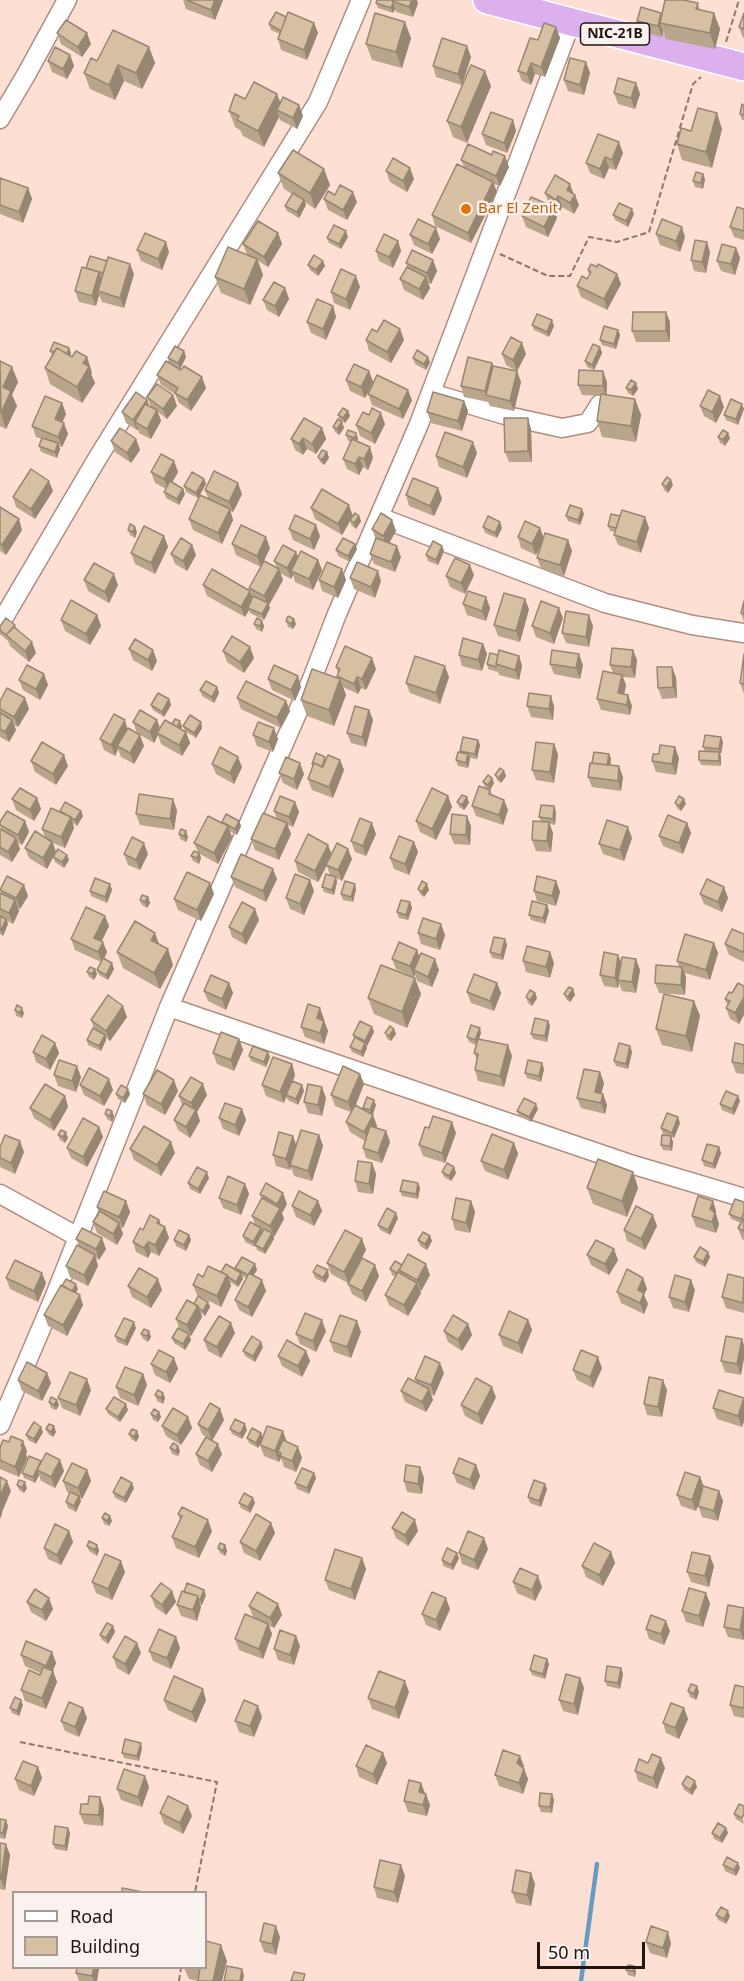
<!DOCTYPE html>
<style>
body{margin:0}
#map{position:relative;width:744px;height:1981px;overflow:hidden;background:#fedfd4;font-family:"Noto Sans",sans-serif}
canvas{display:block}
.legend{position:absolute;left:12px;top:1891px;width:195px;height:78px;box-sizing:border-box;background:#faf2ef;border:2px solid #a49a96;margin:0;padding:8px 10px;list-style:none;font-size:18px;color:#221510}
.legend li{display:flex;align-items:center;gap:12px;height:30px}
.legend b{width:30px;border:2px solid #a49a96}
.scale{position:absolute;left:537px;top:1942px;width:108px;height:27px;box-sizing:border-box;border:3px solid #221510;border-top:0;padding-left:8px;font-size:18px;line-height:21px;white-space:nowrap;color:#221510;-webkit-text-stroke:4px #faf2ef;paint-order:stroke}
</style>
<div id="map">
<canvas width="744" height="1981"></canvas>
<ul class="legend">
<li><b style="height:8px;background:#fff"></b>Road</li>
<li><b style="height:16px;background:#d7bfa3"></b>Building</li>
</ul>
<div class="scale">50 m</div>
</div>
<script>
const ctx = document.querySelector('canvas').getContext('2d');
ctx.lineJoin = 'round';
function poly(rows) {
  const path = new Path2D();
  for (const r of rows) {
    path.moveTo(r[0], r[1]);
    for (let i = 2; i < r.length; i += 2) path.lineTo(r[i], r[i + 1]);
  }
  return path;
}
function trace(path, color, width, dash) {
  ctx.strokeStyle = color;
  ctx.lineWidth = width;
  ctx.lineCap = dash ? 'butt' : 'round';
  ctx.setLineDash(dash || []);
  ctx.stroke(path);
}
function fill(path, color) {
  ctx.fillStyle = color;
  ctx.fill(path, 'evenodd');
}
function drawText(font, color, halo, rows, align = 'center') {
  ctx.font = font + ' "Noto Sans",sans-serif';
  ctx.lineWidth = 5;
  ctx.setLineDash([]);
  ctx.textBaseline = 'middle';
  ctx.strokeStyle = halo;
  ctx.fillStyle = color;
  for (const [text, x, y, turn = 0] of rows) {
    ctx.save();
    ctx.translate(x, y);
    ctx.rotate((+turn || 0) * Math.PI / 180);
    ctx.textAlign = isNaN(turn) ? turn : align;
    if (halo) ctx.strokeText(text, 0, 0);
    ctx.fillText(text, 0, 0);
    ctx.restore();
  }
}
trace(poly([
 [581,1981,597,1864]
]), '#659cc0', 4.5);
const minor = poly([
 [0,119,26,75,67,0],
 [441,396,512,417,562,428,588,423,600,404],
 [379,517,605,603,692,625,744,633],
 [0,624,97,459,318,102,361,0],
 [169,1007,627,1163,744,1198],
 [0,1194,78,1237],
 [0,1425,54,1298,169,1007,312,679,337,614,419,424,571,22]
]);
const highway = poly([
 [487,0,744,67]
]);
trace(minor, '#b08d80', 21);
trace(highway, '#fff', 30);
trace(poly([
 [726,42,739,0],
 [500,254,548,276,570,276,589,237,617,242,649,232,693,84,701,77],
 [20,1742,217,1782,195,1892],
 [179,1981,181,1968]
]), '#8d7870', 2, [6, 3]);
trace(minor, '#fff', 18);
trace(highway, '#dbb0ec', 27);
fill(poly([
 [183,0,223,0,215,20,186,9],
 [377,0,418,3,413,17,396,12,395,9,393,13,378,8,376,3],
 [698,3,700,10,714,13,720,29,715,49,666,39,663,31,662,37,641,32,637,21,661,13,662,16],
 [744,13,744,38,743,38,739,27],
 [286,17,314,23,318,33,307,60,281,50,278,39,280,34,271,30,269,24],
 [556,27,560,38,545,77,535,74,531,85,522,81,518,71,538,40],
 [57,33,91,44,82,57,61,44],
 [411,38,402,68,372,60,366,44],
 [149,47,155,63,142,89,124,81,115,100,90,89,84,73,97,61],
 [70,55,74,66,67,79,52,72,48,61],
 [471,57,462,85,436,77,433,66],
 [586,62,590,73,584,95,568,91,564,80],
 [636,83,640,94,635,109,618,104,614,93],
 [491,86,467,143,453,137,447,121],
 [245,99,299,105,303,116,297,129,280,120,279,117,264,147,243,136,240,130,235,127,229,111],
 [744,105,744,120,742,120,740,114],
 [513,120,516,131,507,153,486,145,482,134],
 [722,129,712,168,682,160,677,144,691,131],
 [598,134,623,153,616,170,609,168,604,179,590,173,586,163],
 [492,155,505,156,509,167,500,186,493,184,497,192,471,243,435,226,432,215,464,167,461,160],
 [386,171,414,179,407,192,390,182],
 [278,173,330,185,315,209,305,202,306,205,299,218,287,211,285,206,292,194,284,189],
 [703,174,705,179,703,189,695,187,693,181],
 [0,178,28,188,32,199,23,223,0,214],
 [545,193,574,194,579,205,574,214,562,207,560,211,549,204],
 [335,195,357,202,347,220,328,210,324,199],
 [744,209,744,240,734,237,730,227],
 [634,214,628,227,615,220,613,215],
 [522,216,557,218,548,237,526,227],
 [278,233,282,244,268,267,258,261,263,275,250,305,221,293,215,277,247,255,243,244],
 [656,234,685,237,680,252,660,245],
 [410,235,440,239,432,254,414,245],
 [348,237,341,249,329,243,327,238],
 [398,241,401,251,393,268,379,261,376,251],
 [736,248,740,258,735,275,721,271,717,261],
 [137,250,169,252,162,270,141,261],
 [710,252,706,273,694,271,691,260],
 [433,260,437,271,431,284,428,283,430,288,423,300,404,290,400,279,407,267,406,263],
 [308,265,325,266,318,276,310,270],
 [597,267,617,274,621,284,607,310,581,297,577,286,587,279,589,275,588,270],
 [86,268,134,274,124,308,102,302,99,295,96,306,79,302,75,291],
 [360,287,350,310,334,303,331,292],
 [285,288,289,299,279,317,267,310,263,300],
 [333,306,336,317,326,340,311,333,307,322],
 [670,322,670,342,636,342,632,331],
 [532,325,554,326,549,337,534,330],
 [400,329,404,340,391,363,369,351,366,340,377,332],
 [618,330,620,335,616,349,602,345,600,340],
 [600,347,602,353,594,370,587,367,585,361],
 [69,348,71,353,70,356,72,357,87,357,92,373,91,374,95,383,82,403,50,384,45,368,52,356,50,351],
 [184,351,186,357,180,369,206,388,191,411,179,403,175,394,161,385,157,375,170,363,168,358],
 [502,354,526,354,517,371,506,365],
 [413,358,430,362,426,370,415,364],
 [0,361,12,367,18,382,12,395,17,406,6,429,0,426],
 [493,366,521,382,514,411,490,406,488,402,464,397,461,386],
 [369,371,373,382,365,398,350,391,346,380],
 [603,371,607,382,607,395,635,399,641,415,636,442,602,437,597,421,600,396,582,395,578,385],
 [636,383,638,389,633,396,628,393,626,388],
 [368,394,412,400,403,419,372,405],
 [173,395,177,406,167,419,158,412,161,421,151,439,139,433,138,429,137,430,126,423,122,412,147,400,149,406,151,407,147,397],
 [464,401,468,411,462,431,431,423,427,412],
 [62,403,66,414,62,422,68,434,62,447,59,446,60,449,57,458,41,452,39,446,42,439,36,437,32,426],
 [700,406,724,407,716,423,704,416],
 [744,408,738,425,726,420,724,415],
 [348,411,350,416,345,423,340,420,338,415],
 [342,422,344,428,339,435,335,432,333,427],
 [385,424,375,444,360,436,356,425],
 [322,428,326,439,316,454,307,449,303,455,295,450,291,439],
 [531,429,532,462,509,462,505,452],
 [346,435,358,438,357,441,370,447,373,458,368,470,363,467,359,475,347,469,343,459,351,442,348,441],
 [718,437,730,438,725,446,720,443],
 [136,439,140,450,131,463,115,452,111,441],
 [327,452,329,458,324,465,320,462,318,457],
 [477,453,467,478,439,467,436,456],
 [174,461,178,472,172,482,183,489,185,494,179,505,166,498,164,492,166,489,155,483,151,472],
 [204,479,206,484,198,498,186,492,184,486],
 [662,484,673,485,668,493,664,490],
 [438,488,442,499,434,516,409,506,406,495],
 [205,490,242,494,233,512,230,511,233,520,222,544,193,530,189,519,208,498],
 [53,491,35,519,16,507,13,497],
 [0,507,22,530,6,555,0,551],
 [311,508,353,516,359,516,361,521,356,529,352,526,350,521,342,535,315,519],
 [584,514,580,525,568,521,566,516],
 [620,516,645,517,649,528,641,553,618,545,614,535,615,532,610,531,608,526],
 [392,520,396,531,389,543,401,557,395,572,374,564,370,554,376,540,372,529],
 [483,527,502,528,497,538,485,533],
 [540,528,543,537,568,540,572,551,564,576,541,568,537,558,541,546,536,555,521,548,518,537],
 [289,529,320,536,314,550,293,540],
 [128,530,137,532,135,538,130,535],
 [164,536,168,547,155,574,135,564,131,553],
 [232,544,270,548,261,567,236,555],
 [355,544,357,549,350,562,338,556,336,550],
 [192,545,196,555,187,571,175,564,171,554],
 [442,546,444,551,438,565,428,561,426,555],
 [296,552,298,557,318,560,322,570,313,590,295,582,293,575,291,579,280,573,283,580,269,605,270,608,264,620,250,613,249,610,245,617,207,596,203,585,253,598,249,588,277,568,274,561],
 [342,569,346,580,338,598,322,591,319,580],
 [474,575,465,594,450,587,446,576],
 [350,578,381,581,375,598,354,589],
 [84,580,118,585,109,603,88,591],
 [486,597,490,608,486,621,467,615,463,604],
 [744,601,744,622,741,613],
 [529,609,520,642,498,636,494,625],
 [97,615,101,626,90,645,65,631,61,620],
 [563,618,554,644,536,637,532,626],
 [262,621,264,626,262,632,256,629,254,624],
 [286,621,296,624,293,629,288,627],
 [15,625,17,629,36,653,29,662,10,646,8,641,0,634,0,626],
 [593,626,589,647,566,643,562,633],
 [483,644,487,654,482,671,462,666,459,655],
 [129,649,157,661,152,671,133,660],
 [633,650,637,660,635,678,623,677,626,685,624,695,628,695,632,706,630,715,601,710,597,699,613,673,610,665],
 [223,651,254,658,244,673,227,662],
 [744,654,744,694,740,683],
 [498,655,519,656,522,666,519,680,499,675,498,672,488,669,487,664],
 [550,664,583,665,580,679,554,674],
 [336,667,376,669,366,690,361,688,358,694,343,687,346,695,334,726,307,716,301,700,338,679,337,676,338,674],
 [44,674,48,685,40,700,23,690,19,680],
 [449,677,440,704,410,693,406,683],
 [676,677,677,698,662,699,658,688],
 [268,679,301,687,295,701,272,690],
 [217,687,219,693,214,703,202,696,200,690],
 [551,696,554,707,553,720,531,717,527,706],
 [25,698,29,709,18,727,14,725,16,730,9,742,0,737,0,701],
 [237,698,286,701,290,711,281,728,241,709],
 [169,699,171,705,164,717,153,710,151,705],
 [369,710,373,720,366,747,351,743,347,733],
 [180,721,182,727,181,729,186,732,190,743,182,756,161,744,158,735,154,743,137,733,133,722,160,728],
 [201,722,202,728,196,738,185,731,183,726],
 [128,729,140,735,144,746,134,764,121,757,118,749,115,756,104,750,100,739],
 [253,735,278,739,273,752,257,746],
 [478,740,480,745,477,759,470,758,468,768,458,766,456,760,460,752,460,751],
 [723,742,721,754,720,754,721,757,721,766,701,765,699,760,705,751,703,747],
 [554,744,558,755,554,783,536,780,532,770],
 [609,754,611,759,610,765,623,777,621,791,592,787,588,777,592,763],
 [679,758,676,775,656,772,652,761],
 [326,759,340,760,344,770,333,798,312,790,308,779,313,767,312,764],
 [31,761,68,766,56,785,35,772],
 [212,764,242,767,234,784,216,774],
 [504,771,506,776,501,783,497,780,495,775],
 [279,773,304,774,297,790,283,783],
 [492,778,494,783,490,790,493,796,508,810,503,825,476,816,472,806,487,789,485,787,483,782],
 [448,796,452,807,436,840,420,832,416,821],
 [467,797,469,803,464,810,459,807,457,802],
 [37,798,41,809,34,821,16,810,12,799],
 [295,802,299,812,293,827,287,825,291,834,279,860,255,850,251,839,277,819,274,811],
 [675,803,686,804,681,811,677,808],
 [554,806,556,812,555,825,549,824,553,833,551,852,536,851,532,840,541,821,539,817],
 [177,810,174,830,140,825,136,814],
 [81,811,83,816,77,826,73,823,74,828,65,848,53,843,56,852,67,855,69,860,64,868,55,862,53,857,47,869,29,858,25,848,45,837,42,829,60,812],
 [25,821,29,832,22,845,18,843,20,849,12,862,0,855,0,829,1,830,0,822],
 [239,821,241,826,237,835,229,831,232,837,218,864,200,854,201,858,199,864,193,861,191,856,198,852,194,843,222,824,222,822],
 [687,823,691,833,683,854,663,846,659,836],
 [471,826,470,845,454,844,450,834],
 [179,834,188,837,186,842,180,839],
 [376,834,366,856,355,852,351,841],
 [632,838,624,861,603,854,599,844],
 [414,842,418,852,409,875,394,869,390,858],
 [124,854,148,854,140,870,128,865],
 [331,854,352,859,342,881,336,878,337,882,334,895,324,892,322,887,330,875,327,866,318,882,298,872,295,861],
 [231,877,277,879,266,902,235,887],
 [556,881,560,892,556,906,537,901,534,891],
 [110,884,112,890,107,903,91,896,90,891],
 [724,887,728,898,722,912,704,904,700,894],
 [356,889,353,902,343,900,341,894],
 [418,889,429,890,424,897,420,894],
 [0,890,28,896,20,909,18,908,19,911,13,924,7,921,8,924,3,936,0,934,0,893,2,894],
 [314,891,304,915,290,909,286,898],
 [214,894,201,921,178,910,174,899],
 [148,897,150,903,147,908,142,905,140,900],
 [410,902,412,908,408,920,399,918,397,912],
 [547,905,549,911,545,924,531,920,529,915],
 [105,916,109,926,102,941,107,952,104,959,114,969,108,980,99,975,97,970,101,962,75,950,71,939],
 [259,920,246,945,232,937,229,927],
 [418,933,445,935,440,950,421,944],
 [744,934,744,962,729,955,725,944],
 [505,939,507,945,503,960,492,958,490,952],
 [714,943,718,953,710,980,685,973,686,978,685,995,659,993,655,983,679,967,677,961],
 [160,945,173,965,160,989,123,968,117,952],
 [417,950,419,957,439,970,432,987,417,981,415,974,414,977,396,969,392,959],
 [550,952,554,963,550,978,526,972,523,961],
 [618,955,621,962,640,970,636,993,622,991,619,983,618,988,604,986,600,975],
 [95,969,97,974,94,980,89,977,87,972],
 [229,983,233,993,226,1010,208,1001,204,991],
 [497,983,501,993,494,1011,471,1003,467,992],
 [744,986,744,1015,739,1024,730,1019,726,1008,728,1006,725,999],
 [573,989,575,995,570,1002,566,999,564,994],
 [535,993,537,998,532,1006,528,1003,526,997],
 [421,994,407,1028,374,1014,368,998],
 [694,1001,700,1016,692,1052,662,1045,656,1029],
 [15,1010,24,1013,22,1018,16,1016],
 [127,1017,110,1041,106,1038,106,1040,101,1051,88,1045,87,1040,94,1029,91,1020],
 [324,1019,324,1020,328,1031,324,1044,305,1037,301,1027],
 [548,1021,550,1026,547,1042,533,1039,531,1034],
 [372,1027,374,1032,367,1046,367,1048,363,1057,352,1052,350,1047,354,1038,353,1035],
 [394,1029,396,1034,391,1041,387,1039,385,1033],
 [481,1033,479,1039,512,1056,504,1087,478,1081,475,1070,477,1060,474,1053,476,1045,469,1042,467,1037],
 [239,1039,243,1050,234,1071,217,1064,213,1053],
 [55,1043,59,1053,50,1070,36,1062,33,1052],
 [744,1045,744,1074,736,1073,732,1062],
 [630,1046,632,1052,628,1069,616,1066,614,1061],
 [249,1056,270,1057,266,1067,251,1061],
 [542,1063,544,1069,541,1082,527,1078,525,1073],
 [292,1064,295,1075,293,1081,302,1085,304,1091,298,1105,288,1100,286,1097,284,1103,266,1096,262,1085],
 [360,1074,364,1084,356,1105,364,1110,363,1108,376,1105,373,1115,377,1126,376,1128,386,1131,390,1142,382,1163,366,1158,363,1148,365,1141,350,1132,346,1122,351,1112,335,1106,331,1095],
 [54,1075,81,1077,76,1092,58,1086],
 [604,1083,601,1094,603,1094,607,1105,605,1114,581,1108,577,1098],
 [80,1085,113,1090,104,1106,84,1095],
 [128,1089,130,1094,125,1103,118,1099,116,1094],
 [178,1091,165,1115,147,1105,143,1094],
 [207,1095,197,1112,200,1121,190,1138,178,1130,174,1120,182,1105,179,1096],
 [65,1096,68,1107,54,1131,34,1118,30,1108],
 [738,1096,740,1101,734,1115,722,1110,720,1104],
 [326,1098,322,1116,308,1113,304,1102],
 [242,1109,246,1120,239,1136,223,1129,219,1118],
 [538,1109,531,1122,519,1116,517,1111],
 [105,1114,114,1116,112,1122,107,1119],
 [680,1123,674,1138,671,1137,673,1142,672,1151,663,1150,661,1145,670,1136,663,1134,661,1128],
 [99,1127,103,1137,87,1167,71,1158,67,1148],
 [456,1133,445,1163,423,1156,419,1145],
 [58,1135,68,1138,65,1143,60,1140],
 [319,1135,323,1146,312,1181,294,1176,291,1167,290,1170,276,1166,273,1155,293,1136,296,1146],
 [514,1143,518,1154,508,1180,485,1171,481,1161],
 [0,1147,24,1152,15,1174,0,1167],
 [719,1147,721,1153,715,1169,704,1166,702,1160],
 [130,1149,175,1153,161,1176,134,1160],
 [372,1163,376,1174,373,1194,358,1192,355,1181],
 [454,1167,456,1173,451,1181,444,1177,442,1172],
 [633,1172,638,1188,627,1217,593,1204,587,1188],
 [209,1178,200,1194,190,1189,188,1183],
 [418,1183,420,1188,418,1199,402,1196,400,1191],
 [245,1184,249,1194,241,1215,223,1208,219,1198],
 [260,1194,287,1204,282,1213,284,1219,274,1237,273,1236,274,1239,265,1254,257,1250,256,1246,255,1247,245,1242,243,1236,255,1225,252,1216,261,1198],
 [126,1201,130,1212,123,1228,121,1227,123,1234,117,1245,97,1233,93,1222,99,1213,97,1207],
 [318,1201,322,1211,314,1226,296,1217,292,1206],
 [471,1201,475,1212,470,1233,455,1230,452,1219],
 [713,1201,716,1211,716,1214,719,1224,716,1233,696,1227,692,1216],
 [744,1202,744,1240,742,1239,738,1228,741,1223,731,1219,729,1214],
 [398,1218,390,1235,380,1230,378,1225],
 [161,1225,165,1227,169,1238,159,1256,151,1252,148,1258,136,1252,133,1242,143,1230],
 [657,1226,645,1250,627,1241,624,1230],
 [189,1235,191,1240,186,1251,176,1246,174,1240],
 [430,1236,432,1241,427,1250,420,1246,418,1240],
 [76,1239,106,1249,99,1260,96,1258,98,1266,88,1286,70,1277,66,1266,79,1246],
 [362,1239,366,1250,348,1283,331,1274,327,1263],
 [708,1252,710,1257,705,1267,696,1262,694,1257],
 [587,1255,618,1260,609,1275,591,1265],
 [255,1264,257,1270,253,1276,266,1291,252,1317,239,1310,235,1300,246,1278,242,1276,243,1279,238,1287,230,1282,231,1286,221,1307,201,1297,208,1302,210,1307,205,1316,201,1313,202,1317,191,1336,189,1335,191,1340,185,1350,174,1343,172,1338,179,1328,176,1319,194,1304,198,1296,197,1295,193,1285,203,1277,221,1272,236,1271,235,1268],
 [402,1265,430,1275,421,1291,420,1290,421,1293,408,1316,389,1305,385,1295,395,1277,392,1275,390,1269],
 [313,1272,329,1276,325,1283,315,1278],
 [379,1276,366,1302,352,1294,348,1284],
 [6,1278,46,1283,38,1302,10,1289],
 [643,1278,647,1289,644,1295,648,1304,644,1314,621,1303,617,1292],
 [744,1278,744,1313,726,1308,722,1297],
 [128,1286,162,1290,151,1308,132,1297],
 [78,1289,76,1293,83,1305,67,1336,48,1326,44,1315],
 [695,1290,689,1312,673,1308,669,1297],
 [528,1320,532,1330,522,1354,503,1346,499,1335],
 [468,1324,472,1335,462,1351,448,1342,444,1331],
 [136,1328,127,1346,117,1342,115,1336],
 [149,1331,151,1337,148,1342,143,1339,141,1334],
 [326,1331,316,1352,300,1344,296,1334],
 [361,1332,351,1358,334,1352,330,1341],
 [235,1333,221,1358,208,1351,204,1340],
 [742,1339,741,1375,725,1372,721,1361],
 [263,1347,255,1362,245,1356,243,1351],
 [306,1351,310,1361,302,1377,282,1366,278,1356],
 [174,1358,178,1369,170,1383,155,1375,151,1364],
 [602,1368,593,1388,577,1380,573,1370],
 [444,1373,434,1396,431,1394,433,1400,426,1412,405,1402,401,1391,417,1383,415,1379],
 [143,1374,147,1385,138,1406,120,1398,116,1387],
 [18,1380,51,1383,42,1401,22,1391],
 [91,1390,80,1416,62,1408,58,1398],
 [667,1390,662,1417,647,1415,644,1404],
 [163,1393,165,1398,163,1404,157,1401,155,1395],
 [496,1397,482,1425,465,1416,461,1405],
 [744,1398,744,1421,742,1427,717,1419,713,1408],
 [57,1400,59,1405,56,1410,51,1408,49,1402],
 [106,1409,128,1410,120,1422,108,1414],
 [220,1409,224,1420,212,1440,222,1454,212,1472,200,1465,196,1454,206,1437,202,1434,198,1424],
 [159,1412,161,1417,158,1422,153,1420,151,1414],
 [188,1417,192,1428,181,1445,166,1436,162,1426],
 [46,1429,56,1432,53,1437,48,1434],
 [230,1429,247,1430,242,1439,232,1434],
 [137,1431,139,1437,136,1442,131,1439,129,1434],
 [43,1432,36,1444,28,1440,26,1435],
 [261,1433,263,1438,287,1442,302,1458,296,1472,284,1467,281,1458,279,1462,264,1456,260,1445,261,1442,258,1448,249,1443,247,1438],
 [178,1446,180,1451,178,1456,172,1454,170,1448],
 [0,1448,27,1451,26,1454,27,1458,19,1477,0,1469],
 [60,1460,64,1471,55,1488,41,1481,39,1475,35,1483,24,1478,22,1473,41,1462],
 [476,1465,480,1476,474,1490,457,1483,453,1473],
 [420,1467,424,1478,422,1494,407,1492,404,1481],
 [87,1470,91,1481,82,1499,80,1498,81,1501,76,1512,68,1508,66,1502,70,1493,67,1492,63,1481],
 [314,1473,316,1478,309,1494,297,1489,295,1483],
 [700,1477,704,1486,719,1491,723,1501,718,1521,702,1517,698,1505,696,1511,681,1506,677,1495],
 [545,1484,547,1489,541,1507,530,1503,528,1497],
 [17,1485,27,1488,24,1493,19,1490],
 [134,1488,126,1503,115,1498,113,1492],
 [239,1503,255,1503,250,1513,241,1508],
 [178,1514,212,1531,199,1558,176,1548,172,1537,180,1520],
 [110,1516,112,1521,109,1526,104,1524,102,1518],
 [271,1523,275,1533,260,1561,244,1553,240,1542],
 [392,1528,418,1531,408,1546,396,1538],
 [69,1531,73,1542,61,1565,48,1559,44,1548],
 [97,1545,99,1550,97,1556,89,1551,87,1546],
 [225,1545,227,1551,225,1556,220,1553,218,1548],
 [488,1549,478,1570,462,1564,459,1553],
 [611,1552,615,1563,603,1586,586,1577,582,1566],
 [362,1558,366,1569,355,1600,329,1590,325,1580],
 [459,1558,453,1570,443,1566,442,1560],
 [714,1566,709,1587,691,1582,687,1572],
 [125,1572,112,1600,96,1593,92,1582],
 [513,1582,542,1587,535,1601,517,1593],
 [172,1591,176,1602,166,1615,155,1607,151,1596],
 [706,1593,710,1604,703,1627,686,1622,682,1611],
 [206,1595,202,1605,200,1604,201,1607,197,1621,181,1616,177,1605],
 [27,1602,53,1609,46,1621,31,1612],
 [278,1604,282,1615,274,1628,269,1626,272,1634,263,1659,239,1650,235,1639,258,1620,253,1617,249,1606],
 [744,1608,744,1640,728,1637,724,1627],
 [450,1609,440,1631,426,1625,422,1614],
 [113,1626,115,1632,108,1644,102,1640,100,1635],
 [646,1629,670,1631,664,1645,649,1639],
 [296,1636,300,1646,294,1665,278,1660,274,1649],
 [176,1637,180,1648,171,1669,153,1661,149,1651],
 [52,1652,56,1663,53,1671,57,1682,46,1709,25,1701,21,1690,40,1675,40,1673,25,1666,21,1655],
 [141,1653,129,1675,117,1668,113,1657],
 [547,1659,549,1664,545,1679,532,1675,530,1670],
 [621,1668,623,1674,620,1689,607,1686,605,1681],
 [580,1678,584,1688,578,1715,563,1711,559,1700],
 [744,1687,744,1718,734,1716,730,1705],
 [688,1691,699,1692,696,1700,690,1697],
 [409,1692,399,1719,372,1709,368,1698],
 [164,1700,206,1700,196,1723,168,1710],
 [23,1705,19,1716,12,1713,10,1708],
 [83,1708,87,1718,79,1737,65,1731,61,1721],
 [684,1708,688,1719,679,1739,666,1733,663,1723],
 [262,1717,254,1737,239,1732,235,1721],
 [142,1748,139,1761,124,1758,122,1753],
 [383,1753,387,1763,377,1785,359,1777,356,1766],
 [524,1766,523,1768,528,1779,523,1794,499,1786,495,1775],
 [38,1767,42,1778,34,1796,19,1790,15,1779],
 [665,1768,657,1789,638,1781,635,1771],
 [145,1776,149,1787,142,1807,121,1800,117,1789],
 [421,1783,430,1805,427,1816,408,1812,404,1801],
 [682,1784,697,1787,692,1795,684,1790],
 [554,1800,552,1813,541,1812,539,1806],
 [739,1804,744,1824,736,1819,734,1814],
 [104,1808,103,1826,84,1824,80,1814],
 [160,1813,192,1816,183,1834,164,1824],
 [0,1819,8,1826,5,1839,0,1838],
 [726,1828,728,1833,722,1843,714,1839,712,1833],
 [70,1833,67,1851,55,1849,53,1844],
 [0,1843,10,1855,5,1890,0,1889],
 [738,1863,740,1868,736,1876,725,1871,723,1865],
 [405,1876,398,1903,377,1898,374,1887],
 [535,1884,531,1906,516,1903,512,1892],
 [716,1915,730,1916,726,1924,718,1920],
 [280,1937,276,1955,264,1952,260,1941],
 [646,1942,671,1943,667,1958,650,1953],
 [227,1961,198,1981,189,1979,184,1968,206,1968],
 [77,1968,99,1968,97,1981,79,1981,76,1973],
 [626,1970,636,1971,635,1977,628,1975]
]), '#b9a48c');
fill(poly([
 [215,0,223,0,215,20,211,10],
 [412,0,417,0,418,3,413,17,409,7],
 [393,3,395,9,393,13,391,8],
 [661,13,665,24,660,23,663,31,662,37,658,26],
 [714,13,720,29,715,49,710,33],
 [405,22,411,38,402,68,396,52],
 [314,23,318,33,307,60,304,50],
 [556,27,560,38,545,77,541,67],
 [87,33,91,44,82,57,78,47],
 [467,46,471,57,462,85,458,74],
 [149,47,155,63,142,89,136,73],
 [70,55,74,66,67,79,63,69],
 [586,62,590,73,584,95,580,85],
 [531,63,535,74,531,85,527,74],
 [118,65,124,81,115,100,109,85],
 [485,71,491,86,467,143,461,127],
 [636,83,640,94,635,109,631,98],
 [277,94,283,109,277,110,279,117,264,147,258,131],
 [299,105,303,116,297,129,293,118],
 [717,113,722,129,712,168,706,152],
 [513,120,516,131,507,153,504,143],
 [619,142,623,153,616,170,612,160],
 [505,156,509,167,500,186,496,176],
 [605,157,609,168,604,179,600,169],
 [410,168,414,179,407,192,403,181],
 [324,169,330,185,315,209,310,193],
 [703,174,705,179,703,189,701,183],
 [493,182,497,192,471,243,468,233],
 [570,184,574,195,567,190],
 [28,188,32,199,23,223,19,212],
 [353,192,357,202,347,220,343,210],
 [575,195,579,205,574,214,570,203],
 [558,196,562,207,560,211,556,200],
 [304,200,306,205,299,218,297,212],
 [554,207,557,218,548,237,544,227],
 [632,209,634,214,628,227,626,221],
 [682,227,685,237,680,252,676,241],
 [436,228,440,239,432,254,428,244],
 [346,231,348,237,341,249,339,244],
 [278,233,282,244,268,267,264,257],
 [398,241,401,251,393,268,389,257],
 [166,242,169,252,162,270,158,259],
 [707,242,710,252,706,273,702,262],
 [736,248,740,258,735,275,731,264],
 [257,259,263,275,250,305,244,289],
 [433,260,437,271,431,284,427,273],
 [323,261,325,266,318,276,316,270],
 [130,264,134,274,124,308,120,298],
 [99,272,103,283,98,291,99,295,96,306,92,296],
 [617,274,621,284,607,310,604,299],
 [356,276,360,287,350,310,346,299],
 [426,277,430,288,423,300,419,289],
 [285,288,289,299,279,317,275,306],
 [333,306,336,317,326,340,323,329],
 [666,312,670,322,670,342,666,331],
 [552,320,554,326,549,337,547,332],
 [400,329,404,340,391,363,387,352],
 [618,330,620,335,616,349,614,344],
 [522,343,526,354,517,371,513,360],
 [600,347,602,353,594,370,592,365],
 [69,348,71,353,68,362,66,357],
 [184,351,186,357,180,369,178,363],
 [87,357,92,373,91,374,95,383,82,403,77,387,83,363],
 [428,357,430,362,426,370,424,364],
 [492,363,496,373,486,395,485,391],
 [12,367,18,382,12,395,17,406,6,429,1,413,3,387],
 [369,371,373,382,365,398,361,387],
 [517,371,521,382,514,411,510,401],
 [603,371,607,382,606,397,603,386],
 [202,377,206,388,191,411,187,400],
 [636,383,638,389,633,396,631,390],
 [408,390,412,400,403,419,399,409],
 [173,395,177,406,167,419,163,409],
 [720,396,724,407,716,423,712,412],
 [635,399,641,415,636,442,631,426],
 [147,400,151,411,135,422,138,429,137,430,133,420],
 [464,401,468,411,462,431,458,421],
 [62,403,66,414,59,430,55,419],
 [742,404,744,409,738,425,736,419],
 [157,410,161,421,151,439,147,429],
 [348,411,350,416,345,423,343,418],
 [381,413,385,424,375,444,371,433],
 [528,418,531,429,532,462,528,451],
 [342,422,344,428,339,435,337,429],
 [64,423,68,434,62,447,58,437],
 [322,428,326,439,316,454,312,444],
 [356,433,358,438,357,443,355,438],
 [728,433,730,438,725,446,723,440],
 [303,438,307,449,303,455,299,444],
 [136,439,140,450,131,463,127,453],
 [473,442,477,453,467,478,463,467],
 [58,443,60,449,57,458,55,452],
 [370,447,373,458,368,470,364,459],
 [327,452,329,458,324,465,322,460],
 [359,457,363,467,359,475,355,464],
 [174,461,178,472,168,490,164,479],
 [204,479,206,484,198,498,196,493],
 [671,480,673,485,668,493,666,487],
 [49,481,53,491,35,519,31,509],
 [238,483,242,494,233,512,229,502],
 [438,488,442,499,434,516,430,506],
 [183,489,185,494,179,505,177,499],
 [349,505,353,516,342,535,338,524],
 [230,509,233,520,222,544,218,533],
 [582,509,584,514,580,525,578,520],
 [359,516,361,521,356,529,354,523],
 [645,517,649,528,641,553,637,542],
 [19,519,22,530,6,555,2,545],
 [392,520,396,531,387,547,383,536],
 [500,522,502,528,497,538,495,533],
 [316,525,320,536,314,550,310,539],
 [135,527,137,532,135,538,133,532],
 [540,528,544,539,536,555,532,544],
 [164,536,168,547,155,574,151,563],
 [266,537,270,548,261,567,257,556],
 [568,540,572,551,564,576,560,565],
 [355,544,357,549,350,562,348,556],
 [192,545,196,555,187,571,183,561],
 [397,546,401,557,395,572,391,562],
 [442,546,444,551,438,565,436,560],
 [296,552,300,562,291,571,293,575,291,579,287,568],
 [318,560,322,570,313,590,309,579],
 [470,565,474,575,465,594,461,583],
 [279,569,283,580,269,605,270,608,264,620,262,614,267,605,264,596],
 [342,569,346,580,338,598,334,587],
 [378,571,381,581,375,598,371,587],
 [114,574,118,585,109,603,105,592],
 [250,591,254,601,248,608,249,610,245,617,241,607],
 [486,597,490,608,486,621,482,611],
 [525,599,529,609,520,642,516,631],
 [559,608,563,618,554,644,550,633],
 [97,615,101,626,90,645,86,634],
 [589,615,593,626,589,647,586,637],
 [294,619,296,624,293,629,291,624],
 [262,621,264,626,262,632,260,626],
 [32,642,36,653,29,662,25,651],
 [483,644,487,654,482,671,478,660],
 [250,647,254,658,244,673,240,662],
 [153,650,157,661,152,671,148,660],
 [633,650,637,660,635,678,631,667],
 [579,654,583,665,580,679,576,668],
 [519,656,522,666,519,680,515,670],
 [372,658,376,669,366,690,362,679],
 [445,666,449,677,440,704,436,693],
 [672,667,676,677,677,698,673,687],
 [44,674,48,685,40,700,36,689],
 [622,675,626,685,622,704,618,693],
 [298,676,301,687,295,701,291,690],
 [357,677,361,688,358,694,354,684],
 [340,679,346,695,334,726,329,710],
 [217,687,219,693,214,703,212,697],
 [628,695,632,706,630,715,627,705],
 [551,696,554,707,553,720,549,709],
 [25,698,29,709,18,727,14,717],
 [169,699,171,705,164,717,162,712],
 [286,701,290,711,281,728,277,718],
 [369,710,373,720,366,747,362,737],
 [12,720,16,730,9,742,5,732],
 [125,720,128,731,117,746,118,749,115,756,111,745],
 [157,720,161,731,157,733,158,735,154,743,150,732],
 [180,721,182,727,179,732,177,727],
 [201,722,202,728,196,738,194,733],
 [274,728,278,739,273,752,269,742],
 [186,732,190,743,182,756,179,745],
 [140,735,144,746,134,764,130,753],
 [721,737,723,742,721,754,719,749],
 [478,740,480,745,477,759,475,754],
 [554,744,558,755,554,783,550,772],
 [675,747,679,758,676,775,672,764],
 [719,752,721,757,721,766,719,761],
 [468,754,470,759,468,768,466,763],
 [609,754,611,759,609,774,607,768],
 [64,755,68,766,56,785,53,774],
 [238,757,242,767,234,784,230,773],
 [340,760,344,770,333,798,329,787],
 [300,763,304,774,297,790,294,779],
 [619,766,623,777,621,791,618,781],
 [504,771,506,776,501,783,499,778],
 [492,778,494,783,490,790,488,785],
 [448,796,452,807,436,840,432,829],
 [467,797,469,803,464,810,462,805],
 [37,798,41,809,34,821,30,810],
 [173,799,177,810,174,830,170,819],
 [684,799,686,804,681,811,679,806],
 [504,800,508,810,503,825,499,815],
 [295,802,299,812,293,827,289,817],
 [554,806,556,812,555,825,553,819],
 [81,811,83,816,77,826,75,820],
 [467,816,471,826,470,845,466,835],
 [71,817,74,828,65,848,61,837],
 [25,821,29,832,22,845,18,835],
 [239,821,241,826,237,835,235,829],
 [549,822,553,833,551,852,547,841],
 [287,823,291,834,279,860,275,849],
 [372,823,376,834,366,856,363,846],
 [687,823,691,833,683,854,679,843],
 [228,826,232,837,218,864,214,853],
 [628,827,632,838,624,861,620,850],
 [186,831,188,837,186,842,184,836],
 [16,838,20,849,12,862,8,852],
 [52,842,56,852,47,869,43,858],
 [414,842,418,852,409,875,405,864],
 [144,843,148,854,140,870,136,860],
 [328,845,332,855,318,882,315,871],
 [348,849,352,859,342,881,338,870],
 [199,853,201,858,199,864,197,858],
 [67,855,69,860,64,868,62,862],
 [273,869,277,879,266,902,263,891],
 [336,877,337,882,334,895,332,890],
 [310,880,314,891,304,915,300,904],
 [556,881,560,892,556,906,552,896],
 [210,883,214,894,201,921,197,910],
 [110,884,112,890,107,903,105,897],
 [355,884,356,889,353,902,351,897],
 [427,884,429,890,424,897,422,892],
 [24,885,28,896,20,909,16,898],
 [724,887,728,898,722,912,718,902],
 [148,897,150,903,147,908,145,902],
 [15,900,19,911,13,924,9,913],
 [410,902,412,908,408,920,406,915],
 [547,905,549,911,545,924,543,918],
 [255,909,259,920,246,945,242,934],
 [105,916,109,926,98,948,94,938],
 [6,919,8,924,3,936,1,930],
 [441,924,445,935,440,950,436,939],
 [155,933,161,949,151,940],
 [505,939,507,945,503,960,501,955],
 [103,942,107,952,102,962,98,952],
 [714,943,718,953,710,980,706,970],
 [168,949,173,965,160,989,154,973],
 [417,950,421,961,414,970,415,974,414,977,410,966],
 [550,952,554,963,550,978,546,967],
 [618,955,622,965,618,980,619,983,618,988,615,978],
 [435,959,439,970,432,987,428,977],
 [636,959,640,970,636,993,632,982],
 [112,963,114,969,108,980,106,975],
 [682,967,686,978,685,995,681,985],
 [95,969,97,974,94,980,92,974],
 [415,978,421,994,407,1028,402,1012],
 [229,983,233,993,226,1010,222,999],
 [497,983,501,993,494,1011,490,1001],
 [573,989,575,995,570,1002,568,997],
 [535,993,537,998,532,1006,530,1000],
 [744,997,744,1015,739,1024,735,1013],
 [694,1001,700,1016,692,1052,686,1036],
 [123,1006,127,1017,110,1041,106,1031],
 [22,1008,24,1013,22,1018,20,1013],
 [320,1008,324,1019,321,1029,317,1018],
 [324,1021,328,1031,324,1044,320,1033],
 [548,1021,550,1026,547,1042,545,1036],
 [372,1027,374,1032,367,1046,365,1041],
 [480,1028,481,1033,477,1045,475,1040],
 [394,1029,396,1034,391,1041,389,1036],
 [105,1035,106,1040,101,1051,99,1046],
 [239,1039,243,1050,234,1071,231,1060],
 [55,1043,59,1053,50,1070,46,1059],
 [365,1043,367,1048,363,1057,361,1052],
 [508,1045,512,1056,504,1087,500,1076],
 [630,1046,632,1052,628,1069,626,1064],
 [268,1052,270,1057,266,1067,264,1062],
 [542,1063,544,1069,541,1082,539,1076],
 [292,1064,295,1075,287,1096,286,1095,286,1097,284,1103,280,1092],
 [77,1066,81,1077,76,1092,72,1081],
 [600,1072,604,1083,599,1103,595,1092],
 [360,1074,364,1084,352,1113,348,1102],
 [109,1079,113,1090,104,1106,100,1096],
 [174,1080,178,1091,165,1115,161,1104],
 [203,1084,207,1095,197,1112,200,1121,190,1138,186,1127,195,1113,191,1103],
 [302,1085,304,1091,298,1105,296,1099],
 [322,1087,326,1098,322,1116,318,1105],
 [128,1089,130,1094,125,1103,123,1098],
 [603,1094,607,1105,605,1114,601,1103],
 [65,1096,68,1107,54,1131,50,1120],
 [738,1096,740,1101,734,1115,732,1109],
 [374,1100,376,1105,372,1116,370,1110],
 [536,1104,538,1109,531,1122,529,1117],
 [242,1109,246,1120,239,1136,235,1125],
 [112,1111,114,1116,112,1122,110,1116],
 [373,1115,377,1126,368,1142,364,1132],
 [678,1117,680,1123,674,1138,672,1133],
 [452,1122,456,1133,445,1163,442,1153],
 [99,1127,103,1137,87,1167,83,1157],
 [386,1131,390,1142,382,1163,378,1153],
 [66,1132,68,1138,65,1143,63,1137],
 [319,1135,323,1146,312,1181,308,1171],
 [293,1136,297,1147,290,1170,286,1159],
 [671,1136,673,1142,672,1151,670,1146],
 [20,1141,24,1152,15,1174,11,1163],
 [171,1142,175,1153,161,1176,157,1165],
 [514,1143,518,1154,508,1180,504,1170],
 [719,1147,721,1153,715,1169,713,1164],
 [372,1163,376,1174,373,1194,369,1184],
 [454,1167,456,1173,451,1181,449,1176],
 [207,1172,209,1178,200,1194,198,1189],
 [633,1172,638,1188,627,1217,622,1201],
 [418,1183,420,1188,418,1199,416,1194],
 [245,1184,249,1194,241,1215,237,1205],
 [283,1193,287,1204,282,1213,284,1219,274,1237,270,1226,279,1210,277,1204],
 [126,1201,130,1212,123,1228,119,1217],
 [318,1201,322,1211,314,1226,310,1215],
 [471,1201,475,1212,470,1233,466,1223],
 [713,1201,716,1211,716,1214,719,1224,716,1233,712,1222,710,1209],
 [396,1213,398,1218,390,1235,388,1230],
 [653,1215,657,1226,645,1250,641,1239],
 [159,1220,163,1230,165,1227,169,1238,159,1256,155,1245,157,1223],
 [119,1223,123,1234,117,1245,113,1234],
 [261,1228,262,1234,255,1247,253,1242],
 [272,1233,274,1239,265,1254,263,1249],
 [189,1235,191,1240,186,1251,184,1245],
 [430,1236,432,1241,427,1250,425,1244],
 [102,1238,106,1249,99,1260,96,1249],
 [362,1239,366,1250,348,1283,344,1272],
 [148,1242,151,1252,148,1258,144,1248],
 [614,1249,618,1260,609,1275,605,1264],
 [708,1252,710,1257,705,1267,703,1262],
 [95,1255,98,1266,88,1286,84,1275],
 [255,1264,257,1270,250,1281,248,1275],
 [426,1264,430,1275,421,1291,417,1280],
 [375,1265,379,1276,366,1302,362,1291],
 [328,1270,329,1276,325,1283,323,1278],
 [42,1273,46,1283,38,1302,34,1291],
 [241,1273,243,1279,238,1287,236,1282],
 [227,1275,231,1286,221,1307,217,1296],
 [643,1278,647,1289,644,1295,648,1304,644,1314,640,1303,638,1290],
 [158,1279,162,1290,151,1308,147,1297],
 [262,1280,266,1291,252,1317,248,1307],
 [691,1280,695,1290,689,1312,685,1302],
 [417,1283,421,1293,408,1316,404,1305],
 [76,1284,78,1289,73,1297,71,1292],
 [80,1295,83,1305,67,1336,63,1325],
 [208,1302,210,1307,205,1316,203,1311],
 [198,1306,202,1317,191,1336,187,1325],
 [322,1320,326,1331,316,1352,313,1341],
 [528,1320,532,1330,522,1354,518,1343],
 [357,1321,361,1332,351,1358,347,1347],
 [134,1322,136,1328,127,1346,125,1341],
 [231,1323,235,1333,221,1358,217,1347],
 [468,1324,472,1335,462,1351,458,1340],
 [149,1331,151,1337,148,1342,147,1336],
 [189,1334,191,1340,185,1350,183,1344],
 [742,1339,744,1345,744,1359,741,1375,737,1364],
 [261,1342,263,1347,255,1362,253,1356],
 [306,1351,310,1361,302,1377,298,1366],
 [598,1357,602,1368,593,1388,590,1377],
 [174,1358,178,1369,170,1383,166,1372],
 [440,1363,444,1373,434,1396,431,1385],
 [47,1373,51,1383,42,1401,38,1391],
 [143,1374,147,1385,138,1406,134,1395],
 [87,1379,91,1390,80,1416,76,1405],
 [663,1380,667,1390,662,1417,658,1407],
 [492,1387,496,1397,482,1425,478,1414],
 [429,1389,433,1400,426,1412,422,1402],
 [163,1393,165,1398,163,1404,161,1398],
 [744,1398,744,1421,742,1427,738,1416],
 [57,1400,59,1405,56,1410,54,1405],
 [126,1404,128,1410,120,1422,118,1417],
 [220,1409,224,1420,212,1441,208,1430],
 [159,1412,161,1417,158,1422,156,1417],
 [188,1417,192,1428,181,1445,177,1435],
 [245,1424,247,1430,242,1439,240,1434],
 [54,1426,56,1432,53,1437,51,1432],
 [41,1427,43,1432,36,1444,34,1439],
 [137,1431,139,1437,136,1442,134,1437],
 [283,1431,287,1442,281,1453,278,1451,281,1458,279,1462,275,1451],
 [261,1433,263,1438,258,1448,256,1443],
 [23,1441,27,1451,26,1454,27,1458,19,1477,15,1467],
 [218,1444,222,1454,212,1472,208,1461],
 [178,1446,180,1451,178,1456,176,1451],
 [298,1447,302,1458,296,1472,292,1461],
 [60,1460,64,1471,55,1488,51,1477],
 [476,1465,480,1476,474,1490,470,1480],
 [420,1467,424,1478,422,1494,418,1484],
 [37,1470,39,1475,35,1483,33,1477],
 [87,1470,91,1481,82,1499,78,1488],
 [314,1473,316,1478,309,1494,307,1488],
 [700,1477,704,1488,696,1511,692,1500],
 [7,1481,11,1491,2,1512,2,1514,0,1519,0,1496],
 [25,1482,27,1488,24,1493,22,1488],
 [132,1483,134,1488,126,1503,124,1498],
 [545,1484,547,1489,541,1507,539,1501],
 [719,1491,723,1501,718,1521,714,1511],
 [79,1496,81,1501,76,1512,74,1506],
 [253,1498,255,1503,250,1513,248,1507],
 [110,1516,112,1521,109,1526,107,1521],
 [208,1520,212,1531,199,1558,195,1547],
 [415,1520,418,1531,408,1546,405,1535],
 [271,1523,275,1533,260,1561,256,1551],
 [69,1531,73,1542,61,1565,57,1555],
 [484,1538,488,1549,478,1570,474,1560],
 [97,1545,99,1550,97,1556,95,1550],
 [225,1545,227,1551,225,1556,223,1551],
 [611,1552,615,1563,603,1586,599,1575],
 [457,1553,459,1558,453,1570,451,1565],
 [710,1556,714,1566,709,1587,705,1576],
 [362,1558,366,1569,355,1600,351,1589],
 [121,1561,125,1572,112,1600,108,1589],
 [538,1576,542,1587,535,1601,532,1590],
 [204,1590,206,1595,202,1605,200,1600],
 [172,1591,176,1602,166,1615,162,1605],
 [706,1593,710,1604,703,1627,699,1616],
 [198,1596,201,1607,197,1621,193,1610],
 [49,1598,53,1609,46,1621,42,1610],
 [446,1598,450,1609,440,1631,436,1620],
 [278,1604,282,1615,274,1628,270,1618],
 [744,1609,744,1640,740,1630],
 [666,1621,670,1631,664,1645,661,1634],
 [268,1624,272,1634,263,1659,259,1649],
 [113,1626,115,1632,108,1644,106,1638],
 [296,1636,300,1646,294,1665,290,1655],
 [176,1637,180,1648,171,1669,167,1658],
 [137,1643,141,1653,129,1675,125,1664],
 [52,1652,56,1663,50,1677,46,1666],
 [547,1659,549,1664,545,1679,543,1674],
 [621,1668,623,1674,620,1689,618,1683],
 [53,1671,57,1682,46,1709,42,1698],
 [580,1678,584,1688,578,1715,574,1704],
 [405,1681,409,1692,399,1719,395,1708],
 [697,1686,699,1692,696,1700,694,1694],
 [203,1689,206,1700,196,1723,192,1712],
 [21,1700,23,1705,19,1716,17,1711],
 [258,1706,262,1717,254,1737,250,1726],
 [83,1708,87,1718,79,1737,75,1727],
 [684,1708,688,1719,679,1739,675,1728],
 [141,1743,142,1748,139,1761,137,1756],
 [383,1753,387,1763,377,1785,373,1774],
 [520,1756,524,1766,521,1774,517,1763],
 [661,1758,665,1768,657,1789,653,1778],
 [38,1767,42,1778,34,1796,31,1786],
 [524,1769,528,1779,523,1794,519,1783],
 [145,1776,149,1787,142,1807,138,1797],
 [695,1781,697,1787,692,1795,690,1790],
 [421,1783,425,1794,419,1792],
 [426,1794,430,1805,427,1816,423,1805],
 [552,1794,554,1800,552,1813,550,1807],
 [100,1797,104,1808,103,1826,99,1815],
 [188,1806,192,1816,183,1834,180,1823],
 [6,1820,8,1826,5,1839,3,1833],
 [68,1828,70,1833,67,1851,65,1846],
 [726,1828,728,1833,722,1843,720,1838],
 [6,1844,10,1855,5,1890,1,1879],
 [738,1863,740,1868,736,1876,734,1870],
 [401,1865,405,1876,398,1903,394,1892],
 [531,1873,535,1884,531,1906,527,1895],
 [728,1911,730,1916,726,1924,724,1919],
 [276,1926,280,1937,276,1955,272,1944],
 [668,1932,671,1943,667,1958,663,1948],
 [221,1945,227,1961,222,1981,213,1981],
 [634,1966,636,1971,635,1977,633,1971],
 [94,1968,99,1968,97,1981,94,1981,92,1976],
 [242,1969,244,1975,243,1981,240,1981]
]), '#968672');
const building = poly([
 [187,0,215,0,211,10,187,0],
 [377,0,393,0,393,3,391,8,376,3,377,0],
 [393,0,412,0,409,7,392,1,393,0],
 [665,0,683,0,698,3,696,9,714,13,710,33,660,23,665,0],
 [641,7,661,13,658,26,637,21,641,7],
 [276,12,286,17,281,31,269,24,276,12],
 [288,12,314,23,304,50,278,39,288,12],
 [375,13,405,22,396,52,366,44,375,13],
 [744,13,744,29,739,27,744,13],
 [66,20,87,33,78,47,57,33,66,20],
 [544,23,556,27,541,67,531,63,527,74,518,71,530,38,538,40,544,23],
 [113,30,149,47,136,73,118,65,109,85,84,73,91,58,97,61,113,30],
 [442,38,467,46,458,74,433,66,442,38],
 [55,47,70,55,63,69,48,61,55,47],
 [570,58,586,62,580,85,564,80,570,58],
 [471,65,485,71,461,127,447,121,471,65],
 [618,78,636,83,631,98,614,93,618,78],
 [254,82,277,94,258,131,237,120,239,116,229,111,235,94,245,99,254,82],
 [283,97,299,105,293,118,277,110,283,97],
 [742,104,744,105,744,115,740,114,742,104],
 [698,108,717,113,706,152,677,144,681,128,691,131,698,108],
 [491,112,513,120,504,143,482,134,491,112],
 [598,134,619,142,612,160,605,157,600,169,586,163,598,134],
 [468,144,492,155,493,151,505,156,496,176,461,160,468,144],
 [293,150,324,169,310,193,278,173,293,150],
 [393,158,410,168,403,181,386,171,393,158],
 [457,164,493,182,468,233,432,215,457,164],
 [696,172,703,174,701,183,693,181,696,172],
 [555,175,570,184,567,190,575,195,570,203,558,196,556,200,545,193,555,175],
 [0,178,28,188,19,212,0,205,0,178],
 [340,185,353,192,343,210,324,199,328,191,335,195,340,185],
 [293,193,304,200,297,212,285,206,293,193],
 [531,197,554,207,544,227,522,216,531,197],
 [619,203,632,209,626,221,613,215,619,203],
 [737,207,744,209,744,231,730,227,737,207],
 [418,219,436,228,428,244,410,235,418,219],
 [662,219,682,227,676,241,656,234,662,219],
 [258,221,278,233,264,257,243,244,258,221],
 [334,225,346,231,339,244,327,238,334,225],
 [145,233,166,242,158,259,137,250,145,233],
 [384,234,398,241,389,257,376,251,384,234],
 [695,240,707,242,702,262,691,260,695,240],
 [722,244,736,248,731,264,717,261,722,244],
 [228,247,257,259,244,289,215,277,228,247],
 [412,250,433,260,427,273,406,263,412,250],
 [314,255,323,261,316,270,308,265,314,255],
 [90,256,107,261,103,273,86,268,90,256],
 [108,257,130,264,120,298,98,291,108,257],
 [591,264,597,267,598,264,617,274,604,299,577,286,582,276,587,279,591,272,588,270,591,264],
 [82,267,99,272,92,296,75,291,82,267],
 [407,267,426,277,419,289,400,279,407,267],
 [341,269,356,276,346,299,331,292,341,269],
 [274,282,285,288,275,306,263,300,274,282],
 [317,299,333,306,323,329,307,322,317,299],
 [633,312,666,312,666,331,632,331,633,312],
 [537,314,552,320,547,332,532,325,537,314],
 [384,320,400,329,387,352,366,340,372,329,377,332,384,320],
 [604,326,618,330,614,344,600,340,604,326],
 [511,337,522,343,513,360,502,354,511,337],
 [54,342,69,348,67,354,57,348,54,352,50,351,54,342],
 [593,344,600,347,592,365,585,361,593,344],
 [175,346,184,351,178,363,168,358,175,346],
 [57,348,72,357,76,351,87,357,83,363,89,367,77,387,45,368,57,348],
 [417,350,428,357,424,364,413,358,417,350],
 [468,357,492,363,485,391,461,386,468,357],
 [0,361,12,367,3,387,11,391,1,413,0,361],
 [166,361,181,370,184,366,202,377,187,400,175,393,178,388,157,375,166,361],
 [354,364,369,371,361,387,346,380,354,364],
 [493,366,517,371,510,401,486,395,493,366],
 [579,370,603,371,603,386,578,385,579,370],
 [377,375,408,390,399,409,368,394,377,375],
 [631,380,636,383,631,390,626,388,631,380],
 [157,384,173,395,163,409,147,397,157,384],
 [708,390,720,396,712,412,700,406,708,390],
 [136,392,147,400,133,420,122,412,136,392],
 [433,392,464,401,458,421,427,412,433,392],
 [601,394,635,399,631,426,597,421,601,394],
 [45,396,62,403,55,419,64,423,58,437,32,426,45,396],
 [731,399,742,404,736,419,724,415,731,399],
 [145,404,157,410,147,429,135,422,145,404],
 [343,408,348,411,343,418,338,415,343,408],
 [372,408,381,413,371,433,356,425,363,412,369,415,372,408],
 [304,418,322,428,312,444,303,438,299,444,291,439,304,418],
 [504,418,528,418,528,451,505,452,504,418],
 [338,419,342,422,337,429,333,427,338,419],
 [120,428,136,439,127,453,111,441,120,428],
 [348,430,356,433,355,438,346,435,348,430],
 [723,430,728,433,723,440,718,437,723,430],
 [445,432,473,442,463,467,436,456,445,432],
 [42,438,58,443,55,452,39,446,42,438],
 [352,439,370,447,364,459,359,457,355,464,343,459,352,439],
 [322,450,327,452,322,460,318,457,322,450],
 [161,454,174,461,164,479,151,472,161,454],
 [31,469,49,481,31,509,13,497,31,469],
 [214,471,238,483,229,502,205,490,214,471],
 [192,472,204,479,196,493,184,486,192,472],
 [667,477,671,480,666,487,662,484,667,477],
 [413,478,438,488,430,506,406,495,413,478],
 [170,481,183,489,177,499,164,492,170,481],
 [322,489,349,505,338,524,311,508,322,489],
 [200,495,230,509,218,533,189,519,200,495],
 [570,505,582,509,578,520,566,516,570,505],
 [0,507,19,519,2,545,0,543,0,507],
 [622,510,645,517,637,542,614,535,622,510],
 [355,513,359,516,354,523,350,520,355,513],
 [381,513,392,520,383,536,372,529,381,513],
 [611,514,620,516,616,528,608,526,611,514],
 [295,515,316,525,310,539,289,529,295,515],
 [488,516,500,522,495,533,483,527,488,516],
 [525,521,540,528,532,544,518,537,525,521],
 [130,524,135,527,133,532,128,530,130,524],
 [241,525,266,537,257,556,232,544,241,525],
 [144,526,164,536,151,563,131,553,144,526],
 [545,533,568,540,560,565,537,558,545,533],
 [181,538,192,545,183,561,171,554,181,538],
 [343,538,355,544,348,556,336,550,343,538],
 [376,538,397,546,391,562,370,554,376,538],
 [433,541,442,546,436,560,426,555,433,541],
 [283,545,296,552,287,568,274,561,283,545],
 [301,551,318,560,309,579,291,571,301,551],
 [455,558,470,565,461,583,446,576,455,558],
 [264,561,279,569,264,596,249,588,264,561],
 [327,562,342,569,334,587,319,580,327,562],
 [357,562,378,571,371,587,350,578,357,562],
 [94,563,114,574,105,592,84,580,94,563],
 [212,569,250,591,241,607,203,585,212,569],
 [468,591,486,597,482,611,463,604,468,591],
 [504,593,525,599,516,631,494,625,504,593],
 [253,596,268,603,262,614,248,608,253,596],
 [71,600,97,615,86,634,61,620,71,600],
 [541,601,559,608,550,633,532,626,541,601],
 [744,601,744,614,741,613,744,601],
 [566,611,589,615,586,637,562,633,566,611],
 [288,616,294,619,291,624,286,621,288,616],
 [6,618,15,625,6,635,0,630,0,626,6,618],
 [257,618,262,621,260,626,254,624,257,618],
 [14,627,32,642,25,651,6,635,14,627],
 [232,636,250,647,240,662,223,651,232,636],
 [463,638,483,644,478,660,459,655,463,638],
 [135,639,153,650,148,660,129,649,135,639],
 [345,646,372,658,362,679,357,677,354,684,337,676,340,669,336,667,345,646],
 [612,648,633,650,631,667,610,665,612,648],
 [499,650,519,656,515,670,496,664,499,650],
 [552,650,579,654,576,668,550,664,552,650],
 [490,653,498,655,496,664,496,667,487,664,490,653],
 [744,654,744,684,740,683,744,654],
 [415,656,445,666,436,693,406,683,415,656],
 [27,665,44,674,36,689,19,680,27,665],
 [274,665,298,676,291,690,268,679,274,665],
 [657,667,672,667,673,687,658,688,657,667],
 [312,669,340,679,329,710,301,700,312,669],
 [603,671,622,675,618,693,628,695,627,705,597,699,603,671],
 [206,681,217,687,212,697,200,690,206,681],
 [246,681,286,701,277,718,237,698,246,681],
 [7,688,25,698,14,717,0,709,0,701,7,688],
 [158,693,169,699,162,712,151,705,158,693],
 [529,693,551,696,549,709,527,706,529,693],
 [355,706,369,710,362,737,347,733,355,706],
 [140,710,157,720,150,732,133,722,140,710],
 [0,713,12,720,5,732,0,729,0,713],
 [114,714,125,720,111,745,100,739,114,714],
 [190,715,201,722,194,733,183,726,190,715],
 [175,719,180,721,177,727,172,724,175,719],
 [165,720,186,732,179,745,157,733,165,720],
 [258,722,274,728,269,742,253,735,258,722],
 [128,728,140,735,130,753,117,746,128,728],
 [705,735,721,737,719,749,703,747,705,735],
 [463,737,478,740,475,754,460,751,463,737],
 [42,742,64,755,53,774,31,761,42,742],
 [536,742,554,744,550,772,532,770,536,742],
 [660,745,675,747,672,764,652,761,653,754,659,754,660,745],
 [220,747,238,757,230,773,212,764,220,747],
 [699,751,719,752,719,761,699,760,699,751],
 [458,752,468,754,466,763,456,760,458,752],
 [594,752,609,754,607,765,592,763,594,752],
 [316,753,325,757,322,767,314,763,313,765,312,764,316,753],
 [328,755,340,760,329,787,308,779,314,763,323,767,328,755],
 [286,757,300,763,294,779,279,773,286,757],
 [590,763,619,766,618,781,588,777,590,763],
 [500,768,504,771,499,778,495,775,500,768],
 [488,775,492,778,488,785,483,782,488,775],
 [479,786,490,790,489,794,504,800,499,815,472,806,479,786],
 [20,788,37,798,30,810,12,799,20,788],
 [432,788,448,796,432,829,416,821,432,788],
 [139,794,173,799,170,819,136,814,139,794],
 [462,795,467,797,462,805,457,802,462,795],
 [280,796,295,802,289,817,274,811,280,796],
 [679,796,684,799,679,806,675,803,679,796],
 [65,802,81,811,75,820,60,811,65,802],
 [541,805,554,806,553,819,539,817,541,805],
 [51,808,71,817,61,837,42,829,51,808],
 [7,811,25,821,18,835,0,825,0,822,7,811],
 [263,813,287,823,275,849,251,839,263,813],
 [226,814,239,821,235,829,222,822,226,814],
 [452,814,467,816,466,835,450,834,452,814],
 [668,815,687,823,679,843,659,836,668,815],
 [208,816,228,826,214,853,194,843,208,816],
 [360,818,372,823,363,846,351,841,360,818],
 [607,820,628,827,620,850,599,844,607,820],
 [533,821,549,822,547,841,532,840,533,821],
 [0,829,16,838,8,852,0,847,0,829],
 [181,829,186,831,184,836,179,834,181,829],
 [35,831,52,842,43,858,25,848,35,831],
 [308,834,328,845,315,871,295,861,308,834],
 [399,836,414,842,405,864,390,858,399,836],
 [132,837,144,843,136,860,124,854,132,837],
 [337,843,348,849,338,870,326,865,337,843],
 [58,849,67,855,62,862,53,857,58,849],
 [194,851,199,853,197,858,191,856,194,851],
 [241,854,273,869,263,891,231,877,241,854],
 [187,872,210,883,197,910,174,899,187,872],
 [295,874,310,880,300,904,286,898,295,874],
 [326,874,336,877,332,890,322,887,326,874],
 [7,876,24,885,16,898,0,890,7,876],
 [537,876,556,881,552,896,534,891,537,876],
 [95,878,110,884,105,897,90,891,95,878],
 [707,879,724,887,718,902,700,894,707,879],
 [345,881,355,884,351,897,341,894,345,881],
 [422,881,427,884,422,892,418,889,422,881],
 [0,893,15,900,9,913,0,909,0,893],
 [142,895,148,897,145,902,140,900,142,895],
 [401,900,410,902,406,915,397,912,401,900],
 [532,901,547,905,543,918,529,915,532,901],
 [242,902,255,909,242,934,229,927,242,902],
 [86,907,105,916,94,938,103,942,98,952,71,939,86,907],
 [0,916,6,919,1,930,0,930,0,916],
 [423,918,441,924,436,939,418,933,423,918],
 [135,921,155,933,151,940,168,949,154,973,117,952,135,921],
 [732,929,744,934,744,950,743,952,725,944,732,929],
 [685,934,714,943,706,970,677,961,685,934],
 [494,937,505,939,501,955,490,952,494,937],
 [399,942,417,950,410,966,392,959,399,942],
 [527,946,550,952,546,967,523,961,527,946],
 [604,952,618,955,615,978,600,975,604,952],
 [421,953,435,959,428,977,414,970,421,953],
 [622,957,636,959,632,982,618,980,622,957],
 [103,958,112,963,106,975,97,970,103,958],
 [381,965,415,978,402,1012,368,998,381,965],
 [656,965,682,967,681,985,655,983,656,965],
 [90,967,95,969,92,974,87,972,90,967],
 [474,974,497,983,490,1001,467,992,474,974],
 [211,975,229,983,222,999,204,991,211,975],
 [738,983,744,986,744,997,735,1013,726,1008,730,1001,725,999,729,992,732,993,738,983],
 [569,987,573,989,568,997,564,994,569,987],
 [530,990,535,993,530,1000,526,997,530,990],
 [664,994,694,1001,686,1036,656,1029,664,994],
 [108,995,123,1006,106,1031,91,1020,108,995],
 [308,1004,320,1008,317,1018,324,1021,320,1033,301,1027,308,1004],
 [17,1005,22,1008,20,1013,15,1010,17,1005],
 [535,1018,548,1021,545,1036,531,1034,535,1018],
 [360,1021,372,1027,365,1041,353,1035,360,1021],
 [471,1025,480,1028,475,1040,467,1037,471,1025],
 [390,1026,394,1029,389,1036,385,1033,390,1026],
 [93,1028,105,1035,99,1046,87,1040,93,1028],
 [221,1032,239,1039,231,1060,213,1053,221,1032],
 [42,1035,55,1043,46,1059,33,1052,42,1035],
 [355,1037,365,1043,361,1052,350,1047,355,1037],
 [478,1039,508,1045,500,1076,475,1070,478,1054,474,1053,478,1039],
 [619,1043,630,1046,626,1064,614,1061,619,1043],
 [735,1043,744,1045,744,1064,732,1062,735,1043],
 [253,1046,268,1052,264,1062,249,1056,253,1046],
 [273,1057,292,1064,280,1092,262,1085,273,1057],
 [59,1060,77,1066,72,1081,54,1075,59,1060],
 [528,1060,542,1063,539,1076,525,1073,528,1060],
 [343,1066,360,1074,348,1102,331,1095,343,1066],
 [89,1068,109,1079,100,1096,80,1085,89,1068],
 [584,1069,600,1072,595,1092,603,1094,601,1103,577,1098,584,1069],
 [157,1070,174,1080,161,1104,143,1094,157,1070],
 [191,1077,203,1084,191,1103,179,1096,191,1077],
 [292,1081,302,1085,296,1099,286,1095,292,1081],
 [45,1084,65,1096,50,1120,30,1108,45,1084],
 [308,1084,322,1087,318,1105,304,1102,308,1084],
 [121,1085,128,1089,123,1098,116,1094,121,1085],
 [726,1091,738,1096,732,1109,720,1104,726,1091],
 [367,1097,374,1100,370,1110,363,1108,367,1097],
 [524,1098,536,1104,529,1117,517,1111,524,1098],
 [184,1103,196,1110,186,1127,174,1120,184,1103],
 [225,1103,242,1109,235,1125,219,1118,225,1103],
 [355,1105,373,1115,364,1132,346,1122,355,1105],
 [107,1109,112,1111,110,1116,105,1114,107,1109],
 [667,1113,678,1117,672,1133,661,1128,667,1113],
 [433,1116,452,1122,442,1153,419,1145,425,1127,429,1128,433,1116],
 [83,1118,99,1127,83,1157,67,1148,83,1118],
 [144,1126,171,1142,157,1165,130,1149,144,1126],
 [370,1126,386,1131,378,1153,363,1148,370,1126],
 [61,1130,66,1132,63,1137,58,1135,61,1130],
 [301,1130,319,1135,308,1171,290,1165,301,1130],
 [279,1132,293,1136,286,1159,273,1155,279,1132],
 [492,1134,514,1143,504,1170,481,1161,492,1134],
 [5,1135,20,1141,11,1163,0,1158,0,1147,5,1135],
 [662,1135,671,1136,670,1146,661,1145,662,1135],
 [707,1144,719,1147,713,1164,702,1160,707,1144],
 [598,1159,633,1172,622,1201,587,1188,598,1159],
 [358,1161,372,1163,369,1184,355,1181,358,1161],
 [447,1163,454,1167,449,1176,442,1172,447,1163],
 [197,1167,207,1172,198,1189,188,1183,197,1167],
 [228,1176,245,1184,237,1205,219,1198,228,1176],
 [403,1180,418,1183,416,1194,400,1191,403,1180],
 [266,1183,283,1193,277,1204,260,1194,266,1183],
 [104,1191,126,1201,119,1217,97,1207,104,1191],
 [299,1191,318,1201,310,1215,292,1206,299,1191],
 [698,1196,713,1201,710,1209,715,1213,712,1222,692,1216,698,1196],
 [262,1198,280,1208,270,1226,252,1216,262,1198],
 [456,1198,471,1201,466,1223,452,1219,456,1198],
 [735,1199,744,1202,744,1212,741,1219,729,1214,735,1199],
 [636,1206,653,1215,641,1239,624,1230,636,1206],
 [387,1208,396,1213,388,1230,378,1225,387,1208],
 [100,1211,119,1223,113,1234,93,1222,100,1211],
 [150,1215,159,1220,157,1223,165,1227,155,1245,148,1242,144,1248,133,1242,140,1228,143,1230,150,1215],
 [744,1218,744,1231,738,1228,744,1218],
 [250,1222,261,1228,253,1242,243,1236,250,1222],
 [82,1228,102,1238,96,1249,76,1239,82,1228],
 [264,1229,272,1233,263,1249,255,1245,264,1229],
 [179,1230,189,1235,184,1245,174,1240,179,1230],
 [345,1230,362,1239,344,1272,327,1263,345,1230],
 [423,1232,430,1236,425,1244,418,1240,423,1232],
 [596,1240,614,1249,605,1264,587,1255,596,1240],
 [77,1245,95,1255,84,1275,66,1266,77,1245],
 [700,1247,708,1252,703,1262,694,1257,700,1247],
 [408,1254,426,1264,417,1280,399,1270,408,1254],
 [242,1257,255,1264,248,1275,235,1268,242,1257],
 [362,1258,375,1265,362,1291,348,1284,362,1258],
 [15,1260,42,1273,34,1291,6,1278,15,1260],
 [395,1261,402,1265,397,1273,390,1269,395,1261],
 [226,1264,241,1273,236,1282,228,1277,227,1275,221,1272,226,1264],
 [317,1265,328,1270,323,1278,313,1272,317,1265],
 [208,1266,227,1275,217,1296,193,1285,198,1274,203,1277,208,1266],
 [139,1268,158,1279,147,1297,128,1286,139,1268],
 [627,1269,643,1278,638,1290,644,1293,640,1303,617,1292,627,1269],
 [398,1272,417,1283,404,1305,385,1295,398,1272],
 [249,1273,262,1280,248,1307,235,1300,249,1273],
 [728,1274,744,1278,743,1303,722,1297,728,1274],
 [675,1275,691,1280,685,1302,669,1297,675,1275],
 [66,1279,76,1284,72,1291,62,1286,66,1279],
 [61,1285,80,1295,63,1325,44,1315,61,1285],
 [198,1296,208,1302,203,1311,194,1304,198,1296],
 [187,1300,198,1306,187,1325,176,1319,187,1300],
 [509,1311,528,1320,518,1343,499,1335,509,1311],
 [305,1313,322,1320,313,1341,296,1334,305,1313],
 [340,1315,357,1321,347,1347,330,1341,340,1315],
 [453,1315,468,1324,458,1340,444,1331,453,1315],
 [219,1316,231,1323,217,1347,204,1340,219,1316],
 [124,1318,134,1322,125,1341,115,1336,124,1318],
 [178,1328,189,1334,183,1344,172,1338,178,1328],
 [144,1329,149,1331,147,1336,141,1334,144,1329],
 [252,1336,261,1342,253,1356,243,1351,252,1336],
 [726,1336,742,1339,737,1364,721,1361,726,1336],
 [287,1340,306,1351,298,1366,278,1356,287,1340],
 [159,1350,174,1358,166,1372,151,1364,159,1350],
 [581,1350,598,1357,590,1377,573,1370,581,1350],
 [425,1356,440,1363,431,1385,415,1379,425,1356],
 [27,1362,47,1373,38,1391,18,1380,27,1362],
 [125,1367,143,1374,134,1395,116,1387,125,1367],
 [70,1372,87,1379,76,1405,58,1398,70,1372],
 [649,1377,663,1380,658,1407,644,1404,649,1377],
 [408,1378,429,1389,422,1402,401,1391,408,1378],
 [476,1378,492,1387,478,1414,461,1405,476,1378],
 [158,1390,163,1393,161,1398,155,1395,158,1390],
 [719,1390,744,1398,738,1416,713,1408,719,1390],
 [51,1397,57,1400,54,1405,49,1402,51,1397],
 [114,1397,126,1404,118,1417,106,1409,114,1397],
 [210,1403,220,1409,208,1430,198,1424,210,1403],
 [173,1408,188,1417,177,1435,162,1426,173,1408],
 [154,1409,159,1412,156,1417,151,1414,154,1409],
 [235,1419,245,1424,240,1434,230,1429,235,1419],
 [34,1422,41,1427,34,1439,26,1435,34,1422],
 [49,1424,54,1426,51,1432,46,1429,49,1424],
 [267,1426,283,1431,275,1451,260,1445,267,1426],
 [252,1428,261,1433,256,1443,247,1438,252,1428],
 [132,1429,137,1431,134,1437,129,1434,132,1429],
 [11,1436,23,1441,21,1446,23,1447,15,1467,0,1460,0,1448,3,1440,9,1442,11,1436],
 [206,1437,218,1444,208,1461,196,1454,206,1437],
 [283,1440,298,1447,292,1461,280,1456,281,1453,278,1451,283,1440],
 [173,1443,178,1446,176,1451,170,1448,173,1443],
 [46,1453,60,1460,51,1477,37,1470,46,1453],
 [29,1456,41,1461,33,1477,22,1473,29,1456],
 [459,1458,476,1465,470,1480,453,1473,459,1458],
 [72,1463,87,1470,78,1488,63,1481,72,1463],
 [406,1465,420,1467,418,1484,404,1481,406,1465],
 [302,1468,314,1473,307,1488,295,1483,302,1468],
 [685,1472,700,1477,692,1500,677,1495,685,1472],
 [0,1477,7,1481,0,1496,0,1477],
 [121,1477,132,1483,124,1498,113,1492,121,1477],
 [19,1480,25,1482,22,1488,17,1485,19,1480],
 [534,1480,545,1484,539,1501,528,1497,534,1480],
 [703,1486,719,1491,714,1511,698,1506,703,1486],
 [70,1492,79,1496,74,1506,66,1502,70,1492],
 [244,1493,253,1498,248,1507,239,1503,244,1493],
 [182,1507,208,1520,195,1547,172,1537,182,1516,178,1514,182,1507],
 [402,1512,415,1520,405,1535,392,1528,402,1512],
 [105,1513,110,1516,107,1521,102,1518,105,1513],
 [256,1514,271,1523,256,1551,240,1542,256,1514],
 [55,1524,69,1531,57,1555,44,1548,55,1524],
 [468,1531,484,1538,474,1560,459,1553,468,1531],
 [89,1541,97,1545,95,1550,87,1546,89,1541],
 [220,1543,225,1545,223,1551,218,1548,220,1543],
 [594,1543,611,1552,599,1575,582,1566,594,1543],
 [447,1548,457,1553,451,1565,442,1560,447,1548],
 [335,1549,362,1558,351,1589,325,1580,335,1549],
 [692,1552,710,1556,705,1576,687,1572,692,1552],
 [105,1554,121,1561,108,1589,92,1582,105,1554],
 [520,1568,538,1576,532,1590,513,1582,520,1568],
 [161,1583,172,1591,162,1605,151,1596,161,1583],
 [187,1583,204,1590,200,1600,198,1599,198,1596,184,1592,187,1583],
 [689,1588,706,1593,699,1616,682,1611,689,1588],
 [35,1589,49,1598,42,1610,27,1602,35,1589],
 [182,1591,198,1596,193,1610,177,1605,182,1591],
 [257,1592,278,1604,270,1618,249,1606,257,1592],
 [432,1592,446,1598,436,1620,422,1614,432,1592],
 [728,1605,744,1608,740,1630,724,1627,728,1605],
 [245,1614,268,1624,259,1649,235,1639,245,1614],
 [651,1615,666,1621,661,1634,646,1629,651,1615],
 [107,1623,113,1626,106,1638,100,1635,107,1623],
 [159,1629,176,1637,167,1658,149,1651,159,1629],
 [280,1630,296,1636,290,1655,274,1649,280,1630],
 [125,1636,137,1643,125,1664,113,1657,125,1636],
 [26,1641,52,1652,46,1666,21,1655,26,1641],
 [534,1655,547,1659,543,1674,530,1670,534,1655],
 [607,1666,621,1668,618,1683,605,1681,607,1666],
 [43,1667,53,1671,42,1698,21,1690,29,1670,40,1675,43,1667],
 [379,1671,405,1681,395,1708,368,1698,379,1671],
 [566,1674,580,1678,574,1704,559,1700,566,1674],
 [174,1676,203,1689,192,1712,164,1700,174,1676],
 [691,1684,697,1686,694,1694,688,1691,691,1684],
 [735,1685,744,1687,744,1708,730,1705,735,1685],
 [15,1697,21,1700,17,1711,10,1708,15,1697],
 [244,1700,258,1706,250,1726,235,1721,244,1700],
 [69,1702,83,1708,75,1727,61,1721,69,1702],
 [671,1703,684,1708,675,1728,663,1723,671,1703],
 [125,1739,141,1743,137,1756,122,1753,125,1739],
 [366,1745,383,1753,373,1774,356,1766,366,1745],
 [503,1750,520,1756,517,1763,524,1769,519,1783,495,1775,503,1750],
 [652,1754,661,1758,653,1778,635,1771,639,1759,648,1763,652,1754],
 [23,1761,38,1767,31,1786,15,1779,23,1761],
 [124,1769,145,1776,138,1797,117,1789,124,1769],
 [687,1776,695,1781,690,1790,682,1784,687,1776],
 [409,1780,421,1783,419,1792,426,1794,423,1805,404,1801,409,1780],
 [540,1793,552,1794,550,1807,539,1806,540,1793],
 [89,1796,100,1797,99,1815,80,1814,81,1804,88,1804,89,1796],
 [168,1796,188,1806,180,1823,160,1813,168,1796],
 [739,1804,744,1806,744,1814,742,1818,734,1814,739,1804],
 [0,1819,6,1820,3,1833,0,1833,0,1819],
 [718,1823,726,1828,720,1838,712,1833,718,1823],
 [55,1826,68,1828,65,1846,53,1844,55,1826],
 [0,1843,6,1844,1,1879,0,1879,0,1843],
 [727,1857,738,1863,734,1870,723,1865,727,1857],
 [380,1860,401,1865,394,1892,374,1887,380,1860],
 [516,1870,531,1873,527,1895,512,1892,516,1870],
 [122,1888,143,1892,143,1893,122,1893,122,1888],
 [721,1907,728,1911,724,1919,716,1915,721,1907],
 [264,1923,276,1926,272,1944,260,1941,264,1923],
 [651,1926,668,1932,663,1948,646,1942,651,1926],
 [206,1941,221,1945,213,1981,198,1981,200,1968,206,1968,206,1941],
 [628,1965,634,1966,633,1971,626,1970,628,1965],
 [227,1966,242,1969,240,1981,224,1981,227,1966],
 [77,1968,94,1968,92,1976,76,1973,77,1968],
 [294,1972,305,1974,303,1981,291,1981,294,1972]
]);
fill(building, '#d7bfa3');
trace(building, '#968672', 1.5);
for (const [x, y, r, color] of [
 [466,209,6,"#e8710a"]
]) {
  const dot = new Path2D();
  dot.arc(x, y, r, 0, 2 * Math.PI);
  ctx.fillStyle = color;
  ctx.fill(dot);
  trace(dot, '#faf2ef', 2);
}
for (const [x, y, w] of [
 [615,34,69]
]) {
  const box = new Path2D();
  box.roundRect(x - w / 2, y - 11, w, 22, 4.5);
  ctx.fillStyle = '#faf2ef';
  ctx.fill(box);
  trace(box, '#221510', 1.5);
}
drawText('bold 14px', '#221510', null, [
 ["NIC-21B",615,34]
]);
drawText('15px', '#c56008', '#faf2ef', [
 ["Bar El Zenit",478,209]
], 'left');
</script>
